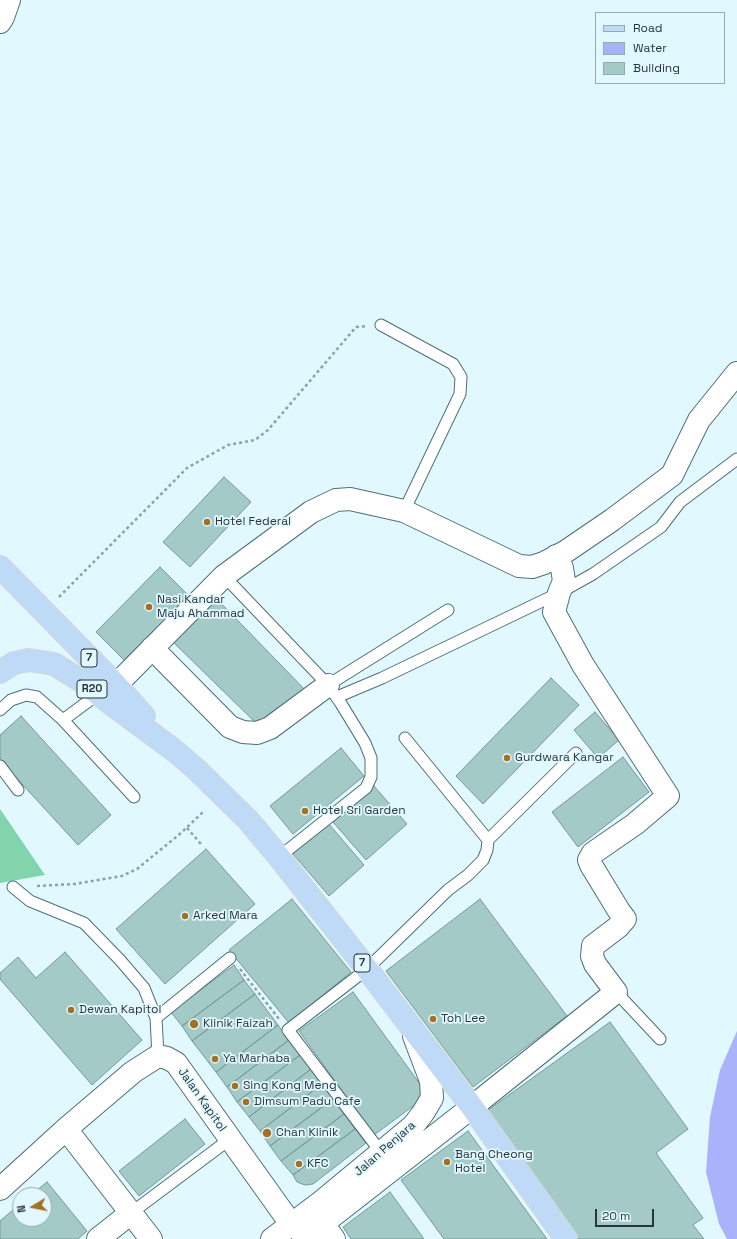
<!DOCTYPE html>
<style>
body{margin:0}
#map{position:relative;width:737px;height:1239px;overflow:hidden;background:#e2f8ff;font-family:"Space Grotesk",sans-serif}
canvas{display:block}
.legend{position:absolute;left:595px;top:12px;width:130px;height:72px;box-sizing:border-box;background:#e2f8ff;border:1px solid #98aab1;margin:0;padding:5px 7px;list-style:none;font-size:12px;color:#28363b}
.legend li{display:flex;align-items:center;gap:8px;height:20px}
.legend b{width:20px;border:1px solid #98aab1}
.north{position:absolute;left:12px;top:1187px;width:40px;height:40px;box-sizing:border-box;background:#e2f8ff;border:1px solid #98aab1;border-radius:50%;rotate:260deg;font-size:11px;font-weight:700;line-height:16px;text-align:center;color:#28363b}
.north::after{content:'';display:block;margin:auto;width:14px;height:18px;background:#a27125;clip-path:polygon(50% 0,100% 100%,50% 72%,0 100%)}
.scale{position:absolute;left:595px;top:1209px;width:59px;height:18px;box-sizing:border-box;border:2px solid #28363b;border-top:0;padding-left:5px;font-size:12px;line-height:14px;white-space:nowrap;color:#28363b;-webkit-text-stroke:3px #e2f8ff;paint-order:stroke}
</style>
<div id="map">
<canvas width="737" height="1239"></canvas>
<ul class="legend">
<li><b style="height:5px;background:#bfdaf6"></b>Road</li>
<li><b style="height:11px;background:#a9b3fc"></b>Water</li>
<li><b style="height:11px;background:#a3cac7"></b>Building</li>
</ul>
<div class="north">N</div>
<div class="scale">20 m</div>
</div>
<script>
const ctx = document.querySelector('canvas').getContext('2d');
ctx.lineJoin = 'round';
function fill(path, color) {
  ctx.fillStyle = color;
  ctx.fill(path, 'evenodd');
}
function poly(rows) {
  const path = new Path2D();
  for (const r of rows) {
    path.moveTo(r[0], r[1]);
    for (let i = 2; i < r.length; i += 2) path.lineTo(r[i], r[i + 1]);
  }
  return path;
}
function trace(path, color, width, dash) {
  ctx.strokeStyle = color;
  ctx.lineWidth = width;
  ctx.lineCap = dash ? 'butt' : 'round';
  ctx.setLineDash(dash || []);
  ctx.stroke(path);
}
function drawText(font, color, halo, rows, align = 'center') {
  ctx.font = font + ' "Space Grotesk",sans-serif';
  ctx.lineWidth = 3.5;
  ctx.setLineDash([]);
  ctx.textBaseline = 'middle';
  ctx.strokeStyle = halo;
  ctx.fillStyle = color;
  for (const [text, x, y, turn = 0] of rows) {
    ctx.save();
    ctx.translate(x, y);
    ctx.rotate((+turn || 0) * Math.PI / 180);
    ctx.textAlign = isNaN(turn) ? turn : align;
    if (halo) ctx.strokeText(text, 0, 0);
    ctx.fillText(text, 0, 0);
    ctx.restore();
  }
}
fill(poly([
 [0,809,45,875,0,883]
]), '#81d4ab');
fill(poly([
 [737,1031,737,1239,727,1239,719,1224,706,1172,710,1117,720,1070]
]), '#a9b3fc');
const building = poly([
 [224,477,251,502,190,567,163,542,224,477],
 [160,567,189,596,124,660,96,632,160,567],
 [213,595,310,695,259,726,170,639,213,595],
 [551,678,579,705,483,804,456,776,551,678],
 [595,712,619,740,598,758,574,730,595,712],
 [21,716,111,815,78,845,0,760,0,735,21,716],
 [341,748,364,776,293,834,270,806,341,748],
 [623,757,649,792,578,847,552,812,623,757],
 [374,786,407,824,366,860,333,822,374,786],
 [328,823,364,865,329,896,293,854,328,823],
 [206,849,255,904,165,984,116,929,206,849],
 [292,899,351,972,289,1023,229,950,292,899],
 [480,899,567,1016,473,1087,386,971,480,899],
 [65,952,142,1040,92,1085,0,979,0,973,18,957,36,978,65,952],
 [234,965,244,980,182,1026,171,1012,234,965],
 [244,980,255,994,192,1041,182,1026,244,980],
 [353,992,428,1095,374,1135,299,1031,353,992],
 [255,994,278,1025,216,1072,192,1041,255,994],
 [610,1022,688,1129,656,1153,703,1218,693,1225,704,1239,575,1239,484,1113,610,1022],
 [278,1025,289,1040,227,1087,216,1072,278,1025],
 [289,1040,300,1055,237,1102,227,1087,289,1040],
 [300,1055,311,1069,249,1117,237,1102,300,1055],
 [311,1069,322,1084,260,1131,249,1117,311,1069],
 [322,1084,333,1099,270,1146,260,1131,322,1084],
 [333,1099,344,1114,281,1161,270,1146,333,1099],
 [344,1114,355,1129,293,1175,281,1161,344,1114],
 [185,1119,205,1144,139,1196,119,1171,185,1119],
 [355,1129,366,1143,313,1184,305,1185,297,1182,293,1175,355,1129],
 [468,1131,547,1239,444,1239,401,1180,468,1131],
 [47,1182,87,1231,78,1239,0,1239,0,1221,20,1204,20,1219,44,1219,44,1195,31,1195,47,1182],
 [390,1192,424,1239,351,1239,343,1227,390,1192]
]);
fill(building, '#a3cac7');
trace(building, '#749996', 1);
const lane = poly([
 [381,325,453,364,461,377,460,394,404,511],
 [224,576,328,685,340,702,365,743,371,758,371,777,366,788,279,857],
 [328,685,448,610],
 [337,697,382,678,559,593,593,574,661,527,680,502,737,459],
 [0,710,11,700,26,695,37,697,63,720,98,694],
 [63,720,134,797],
 [0,766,18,790],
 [488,840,576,753],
 [13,887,30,901,84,923,120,960,144,988,156,1018,158,1056],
 [616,992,660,1039],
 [156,1018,230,958],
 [374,1143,288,1030,367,969,448,890,468,875,483,860,487,850,488,840,405,738],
 [131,1213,230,1139]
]);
const street = poly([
 [0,22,3,17,9,0],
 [152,648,230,727,243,732,257,733,270,728,328,685],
 [116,685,224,576,311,512,336,500,350,499,404,511,519,566,532,567,544,563,565,552,612,520,672,475,699,420,737,373],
 [472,1107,616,992,595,964,592,956,593,946,618,927,625,919,619,911,591,865,589,860,593,853,635,824,668,796,583,665,554,612,559,593,564,581,562,568,556,556],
 [66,1129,151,1239],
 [0,1189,66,1129,133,1072,158,1056,167,1058,176,1063,291,1224],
 [323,1224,334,1239],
 [98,1239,131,1213]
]);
const secondary = poly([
 [272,1239,321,1202,413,1126,423,1113,432,1098,431,1081,414,1036],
 [303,1239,472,1107]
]);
const primary = poly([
 [0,567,116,685,144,716],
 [0,672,14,663,29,660,54,664,83,682,98,694,175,751,197,770,249,821,279,857,367,969,472,1107,566,1239]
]);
trace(lane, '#4f6f7a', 13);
trace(street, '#4f6f7a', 24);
trace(secondary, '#4f6f7a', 24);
trace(primary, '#d4d7d8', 24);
trace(poly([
 [59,597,187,468,228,445,255,440,268,430,356,327,367,326],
 [187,828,201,844],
 [37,886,75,884,122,876,137,869,181,833,203,812],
 [240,969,279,1019]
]), '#8da0a6', 2.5, [3, 3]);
trace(lane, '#fff', 11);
trace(street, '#fff', 22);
trace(secondary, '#fff', 22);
trace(primary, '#bfdaf6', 22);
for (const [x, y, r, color] of [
 [207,522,4,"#a27125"],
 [149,607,4,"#a27125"],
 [507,758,4,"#a27125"],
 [305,811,4,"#a27125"],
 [185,916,4,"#a27125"],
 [71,1010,4,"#a27125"],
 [433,1019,4,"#a27125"],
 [194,1024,5,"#a27125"],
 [215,1059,4,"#a27125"],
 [235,1086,4,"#a27125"],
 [246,1102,4,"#a27125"],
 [267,1133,5,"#a27125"],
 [447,1162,4,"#a27125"],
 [299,1164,4,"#a27125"]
]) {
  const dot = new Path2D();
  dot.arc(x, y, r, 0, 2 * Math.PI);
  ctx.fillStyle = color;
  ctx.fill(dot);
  trace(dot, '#e2f8ff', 1.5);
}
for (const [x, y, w] of [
 [89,658,16],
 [92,689,30],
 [362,963,16]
]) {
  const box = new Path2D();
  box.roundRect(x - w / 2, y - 9, w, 18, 3);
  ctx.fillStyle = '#e2f8ff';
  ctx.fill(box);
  trace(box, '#28363b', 1);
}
drawText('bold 11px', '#28363b', null, [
 ["7",89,658],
 ["R20",92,689],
 ["7",362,963]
]);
drawText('12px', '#28363b', '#e2f8ff', [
 ["Hotel Federal",215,522],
 ["Nasi Kandar",157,600],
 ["Maju Ahammad",157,614],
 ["Gurdwara Kangar",515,758],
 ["Hotel Sri Garden",313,811],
 ["Arked Mara",193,916],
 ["Dewan Kapitol",79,1010],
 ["Toh Lee",441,1019],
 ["Klinik Faizah",203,1024],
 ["Ya Marhaba",223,1059],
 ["Sing Kong Meng",243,1086],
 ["Dimsum Padu Cafe",254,1102],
 ["Chan Klinik",276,1133],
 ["Bang Cheong",455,1155],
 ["Hotel",455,1169],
 ["KFC",307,1164]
], 'left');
drawText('12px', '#28363b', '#e2f8ff', [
 ["Jalan Kapitol",202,1100,55],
 ["Jalan Penjara",385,1149,-41]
]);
</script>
